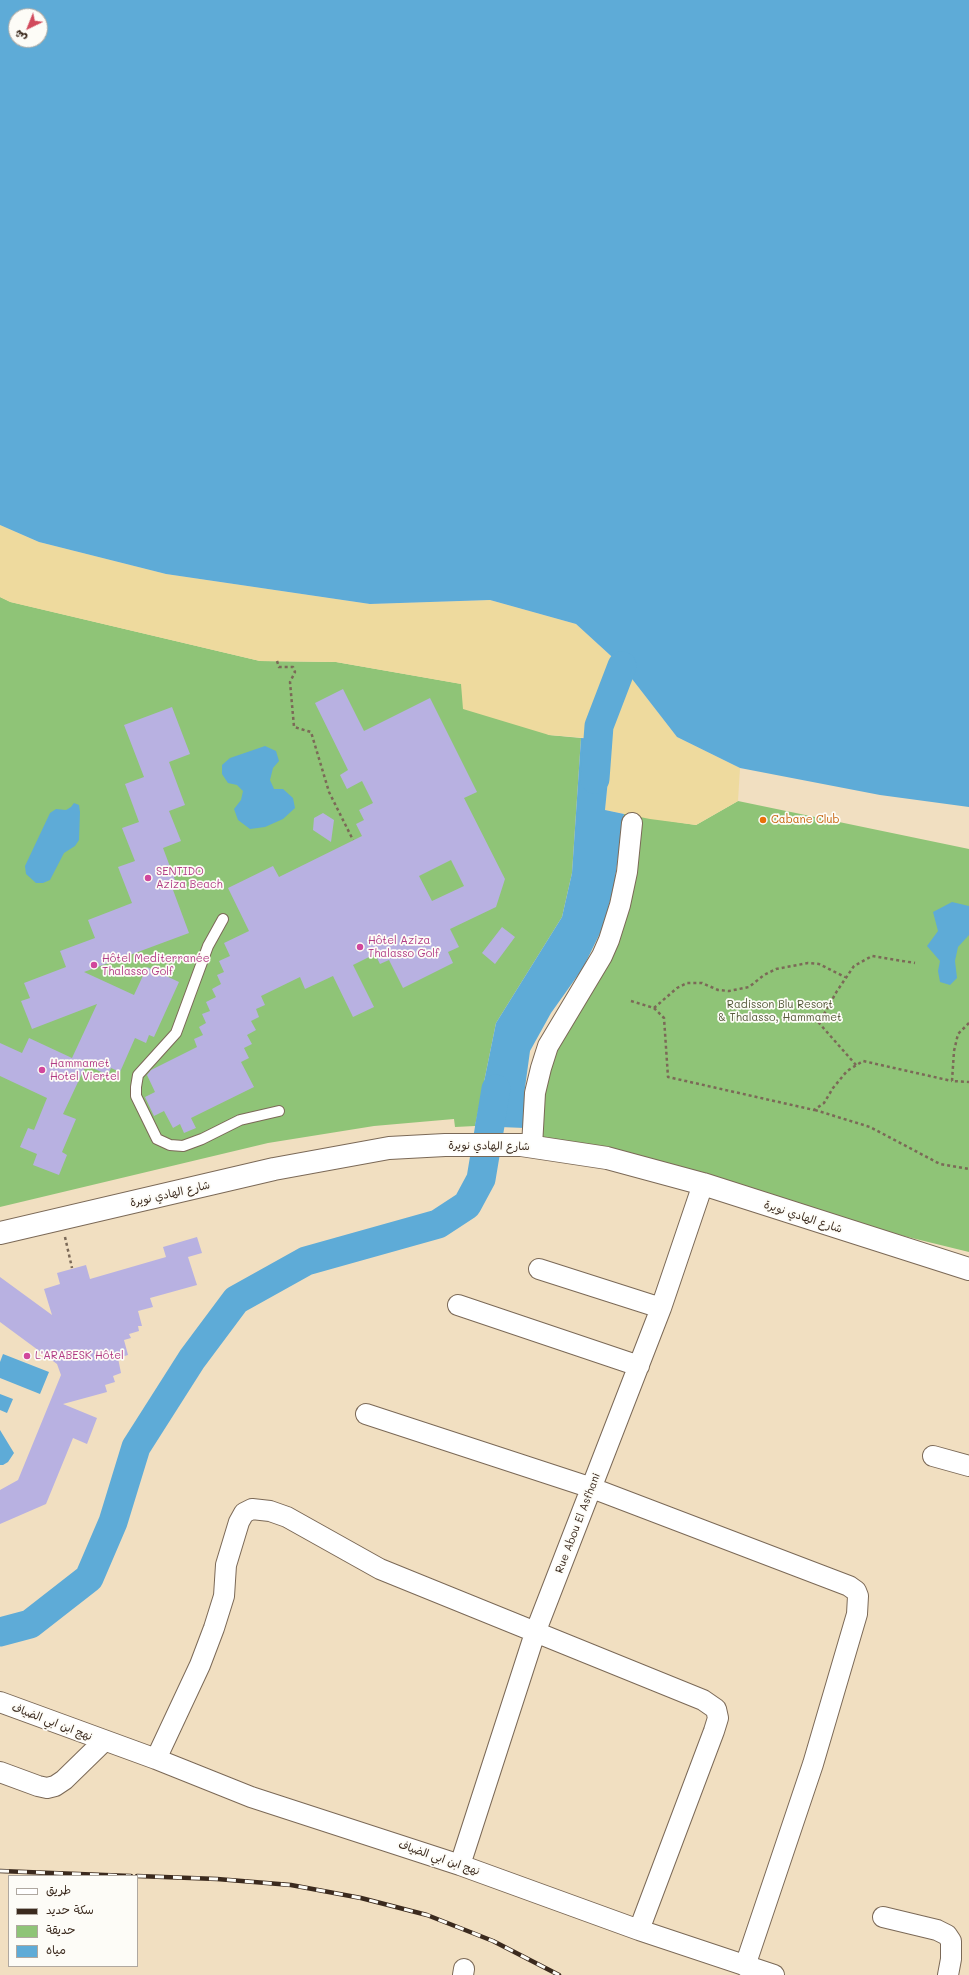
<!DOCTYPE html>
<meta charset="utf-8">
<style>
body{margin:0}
#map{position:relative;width:969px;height:1975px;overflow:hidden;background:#f1dfc1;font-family:Mali,"Playpen Sans Arabic",sans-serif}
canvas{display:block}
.legend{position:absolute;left:8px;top:1875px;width:130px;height:92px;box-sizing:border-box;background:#fdfcf7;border:1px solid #afa8a0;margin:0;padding:5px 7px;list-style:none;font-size:12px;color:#3b2a1e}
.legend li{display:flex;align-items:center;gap:8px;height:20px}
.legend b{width:20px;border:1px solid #afa8a0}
.north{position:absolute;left:8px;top:8px;width:40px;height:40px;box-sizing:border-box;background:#fdfcf7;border:1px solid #afa8a0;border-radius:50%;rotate:223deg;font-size:11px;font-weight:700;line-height:16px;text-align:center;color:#3b2a1e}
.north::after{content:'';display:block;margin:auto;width:14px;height:18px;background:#d1495b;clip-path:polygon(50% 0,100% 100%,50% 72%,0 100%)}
</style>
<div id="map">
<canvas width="969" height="1975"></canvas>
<ul class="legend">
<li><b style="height:5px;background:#fff"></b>طريق</li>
<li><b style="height:5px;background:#3b2a1e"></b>سكة حديد</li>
<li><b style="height:11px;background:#8fc477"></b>حديقة</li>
<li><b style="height:11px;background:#5eabd7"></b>مياه</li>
</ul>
<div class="north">ش</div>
</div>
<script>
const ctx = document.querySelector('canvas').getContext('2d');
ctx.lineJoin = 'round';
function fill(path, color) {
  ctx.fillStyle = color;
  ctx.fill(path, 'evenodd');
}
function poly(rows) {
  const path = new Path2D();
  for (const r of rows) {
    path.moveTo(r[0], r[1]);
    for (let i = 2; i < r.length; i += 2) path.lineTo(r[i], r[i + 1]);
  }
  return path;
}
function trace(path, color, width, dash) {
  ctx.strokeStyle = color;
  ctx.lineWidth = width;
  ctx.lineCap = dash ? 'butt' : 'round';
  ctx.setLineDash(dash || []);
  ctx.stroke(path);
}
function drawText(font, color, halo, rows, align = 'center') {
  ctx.font = font + ' Mali,"Playpen Sans Arabic",sans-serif';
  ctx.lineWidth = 3.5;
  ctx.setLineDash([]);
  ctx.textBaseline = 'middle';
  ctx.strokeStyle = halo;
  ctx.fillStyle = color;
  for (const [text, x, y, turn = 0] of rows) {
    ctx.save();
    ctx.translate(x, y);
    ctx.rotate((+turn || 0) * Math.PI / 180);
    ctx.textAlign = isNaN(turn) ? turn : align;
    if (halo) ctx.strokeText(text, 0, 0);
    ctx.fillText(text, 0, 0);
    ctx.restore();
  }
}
fill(poly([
 [0,597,11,602,260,661,336,662,462,684,549,735,581,738,572,873,562,917,496,1023,475,1126,455,1127,454,1119,374,1126,268,1143,0,1207],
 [738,801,969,849,969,1252,536,1146,533,1096,610,930,624,814,696,825]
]), '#8fc477');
fill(poly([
 [0,525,39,542,166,574,370,604,490,600,576,624,622,666,677,737,740,768,738,801,696,825,650,819,605,810,612,740,549,735,463,709,461,684,336,662,260,661,10,602,0,597]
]), '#eeda9e');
fill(poly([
 [0,0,969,0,969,807,880,795,740,768,677,737,622,666,576,624,490,600,370,604,166,574,39,542,0,525],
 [16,16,40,16,40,40,16,40],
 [581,738,612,740,605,810,624,814,614,886,603,927,583,968,551,1013,530,1051,524,1095,525,1128,475,1126,496,1023,562,917,572,873],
 [265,746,276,751,279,761,273,768,270,780,274,789,283,789,293,798,295,808,283,819,265,827,250,829,238,820,234,809,241,800,243,791,237,785,228,783,222,774,222,765,230,758],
 [74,803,79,805,80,812,79,840,75,846,64,853,50,880,43,883,36,883,26,874,25,866,50,813,56,809,66,810,71,807],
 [952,902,969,906,969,935,958,947,955,961,957,978,950,985,940,982,938,971,940,961,927,946,938,931,933,912],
 [3,1354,49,1372,40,1394,0,1378,0,1362],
 [0,1394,13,1399,7,1413,0,1410],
 [0,1430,14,1453,8,1462,3,1465,0,1465]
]), '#5eabd7');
trace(poly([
 [595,779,599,726,622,666],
 [0,1632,30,1624,89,1578,113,1522,136,1447,192,1359,236,1300,306,1261,438,1224,467,1205,481,1179,496,1089]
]), '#5eabd7', 29);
fill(poly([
 [343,689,364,731,430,698,477,792,464,798,505,879,496,907,450,929,459,947,448,952,453,963,403,988,389,960,380,964,375,954,353,965,374,1007,353,1017,333,976,305,989,300,977,261,996,265,1005,256,1009,259,1017,251,1021,256,1030,247,1035,252,1044,244,1048,249,1058,241,1062,254,1087,191,1118,196,1128,184,1133,180,1124,173,1128,164,1111,154,1116,145,1097,155,1092,147,1075,151,1070,197,1047,194,1039,203,1035,199,1027,206,1023,202,1014,210,1011,206,1002,216,997,212,989,221,984,217,975,224,972,219,961,230,956,224,943,249,931,228,888,273,866,279,877,362,836,356,824,364,820,359,810,373,803,362,781,347,789,340,775,348,770,315,703],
 [451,860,464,886,432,901,419,876],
 [172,707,190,754,169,762,185,805,169,811,181,841,163,848,178,888,173,890,189,933,84,972,134,995,147,967,179,982,154,1037,149,1035,146,1043,135,1038,120,1072,111,1068,108,1075,86,1065,63,1114,76,1119,62,1152,67,1155,59,1175,33,1165,37,1154,20,1147,28,1128,34,1130,47,1098,0,1076,0,1043,22,1053,29,1038,72,1058,97,1004,32,1029,21,1001,30,998,24,983,66,967,60,951,95,938,88,920,132,903,118,867,135,861,122,828,139,822,125,784,144,777,124,725],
 [323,813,334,820,331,842,313,830,314,818],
 [502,927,515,937,495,964,482,953],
 [197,1237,202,1253,188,1257,197,1285,150,1298,153,1307,138,1311,142,1326,138,1326,139,1331,129,1334,131,1338,124,1340,128,1355,118,1358,121,1373,113,1376,115,1382,105,1385,107,1392,63,1404,97,1418,87,1444,73,1438,46,1504,0,1524,0,1490,18,1480,61,1375,57,1364,0,1322,0,1277,52,1315,44,1289,60,1284,57,1273,86,1265,90,1279,166,1257,163,1247]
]), '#b8b1e1');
const service = poly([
 [223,919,208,946,176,1033,138,1075,136,1087,136,1096,157,1139,170,1145,183,1146,202,1139,240,1120,279,1111]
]);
const minor = poly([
 [532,1146,535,1093,541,1068,548,1046,602,956,609,940,620,905,627,872,632,823],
 [539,1269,661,1308],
 [458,1305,639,1366],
 [366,1414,592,1488,849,1586,856,1591,858,1596,857,1614,813,1764,745,1966],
 [933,1456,969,1466],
 [0,1702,156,1759,251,1797,460,1865,639,1930,774,1975],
 [156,1759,200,1665,214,1628,224,1596,226,1565,239,1522,244,1513,252,1509,270,1511,287,1517,380,1569,703,1700,716,1709,718,1718,714,1731,639,1930],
 [0,1772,38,1786,47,1788,55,1786,64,1780,104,1741],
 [460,1865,535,1633,661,1308,703,1184],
 [883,1917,937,1930,947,1935,951,1941,951,1959,948,1975],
 [463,1975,464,1969]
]);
const tertiary = poly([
 [0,1233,274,1169,389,1148,445,1145,521,1145,607,1158,703,1184,969,1269]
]);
trace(service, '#7b6957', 12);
trace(minor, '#7b6957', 22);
trace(tertiary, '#7b6957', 24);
trace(poly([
 [277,661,279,667,293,667,295,672,290,682,294,727,311,732,329,792,353,840],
 [631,1001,654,1008,664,1018,668,1077,814,1110,824,1103,833,1088,847,1071,863,1061,952,1081],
 [654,1008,677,988,687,983,702,983,718,990,729,991,749,987,764,975,776,969,808,963,819,964,845,977],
 [969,1023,958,1034,954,1051,952,1081,969,1082],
 [856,1065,819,1023,837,991,854,966,872,956,915,963],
 [815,1110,870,1127,940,1164,969,1169],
 [65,1237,72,1268]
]), '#7b6957', 2.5, [3, 3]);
trace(service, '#fff', 10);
trace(minor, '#fff', 20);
trace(tertiary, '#fff', 22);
const rail = poly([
 [0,1871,131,1876],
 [137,1876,217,1879,291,1885,361,1898,427,1915,493,1941,559,1975]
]);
trace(rail, '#3b2a1e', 4.5);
trace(rail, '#fdfcf7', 3, [9]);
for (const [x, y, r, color] of [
 [763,820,4,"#e8710a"],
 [148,878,4,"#d1479c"],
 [360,947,4,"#d1479c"],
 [94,965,4,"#d1479c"],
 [42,1070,4,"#d1479c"],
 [27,1356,4,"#d1479c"]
]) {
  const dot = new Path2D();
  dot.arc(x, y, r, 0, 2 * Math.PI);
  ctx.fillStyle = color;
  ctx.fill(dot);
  trace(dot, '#fdfcf7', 1.5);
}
drawText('11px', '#c56008', '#fdfcf7', [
 ["Cabane Club",771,820]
], 'left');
drawText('11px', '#b23c85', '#fdfcf7', [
 ["SENTIDO",156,872],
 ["Aziza Beach",156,885],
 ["Hôtel Aziza",368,941],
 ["Thalasso Golf",368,954],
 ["Hôtel Mediterranée",102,959],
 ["Thalasso Golf",102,972],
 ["Hammamet",50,1064],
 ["Hotel Viertel",50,1077],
 ["L'ARABESK Hôtel",35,1356]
], 'left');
drawText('11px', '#545839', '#fdfcf7', [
 ["Radisson Blu Resort",780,1005],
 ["& Thalasso, Hammamet",780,1018]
]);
drawText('11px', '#3b2a1e', '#fdfcf7', [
 ["شارع الهادي نويرة",489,1146,1],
 ["شارع الهادي نويرة",170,1194,-13],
 ["شارع الهادي نويرة",803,1217,18],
 ["Rue Abou El Asfhani",578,1523,-69],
 ["نهج ابن ابي الضياف",52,1722,21],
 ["نهج ابن ابي الضياف",439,1858,19]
]);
</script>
